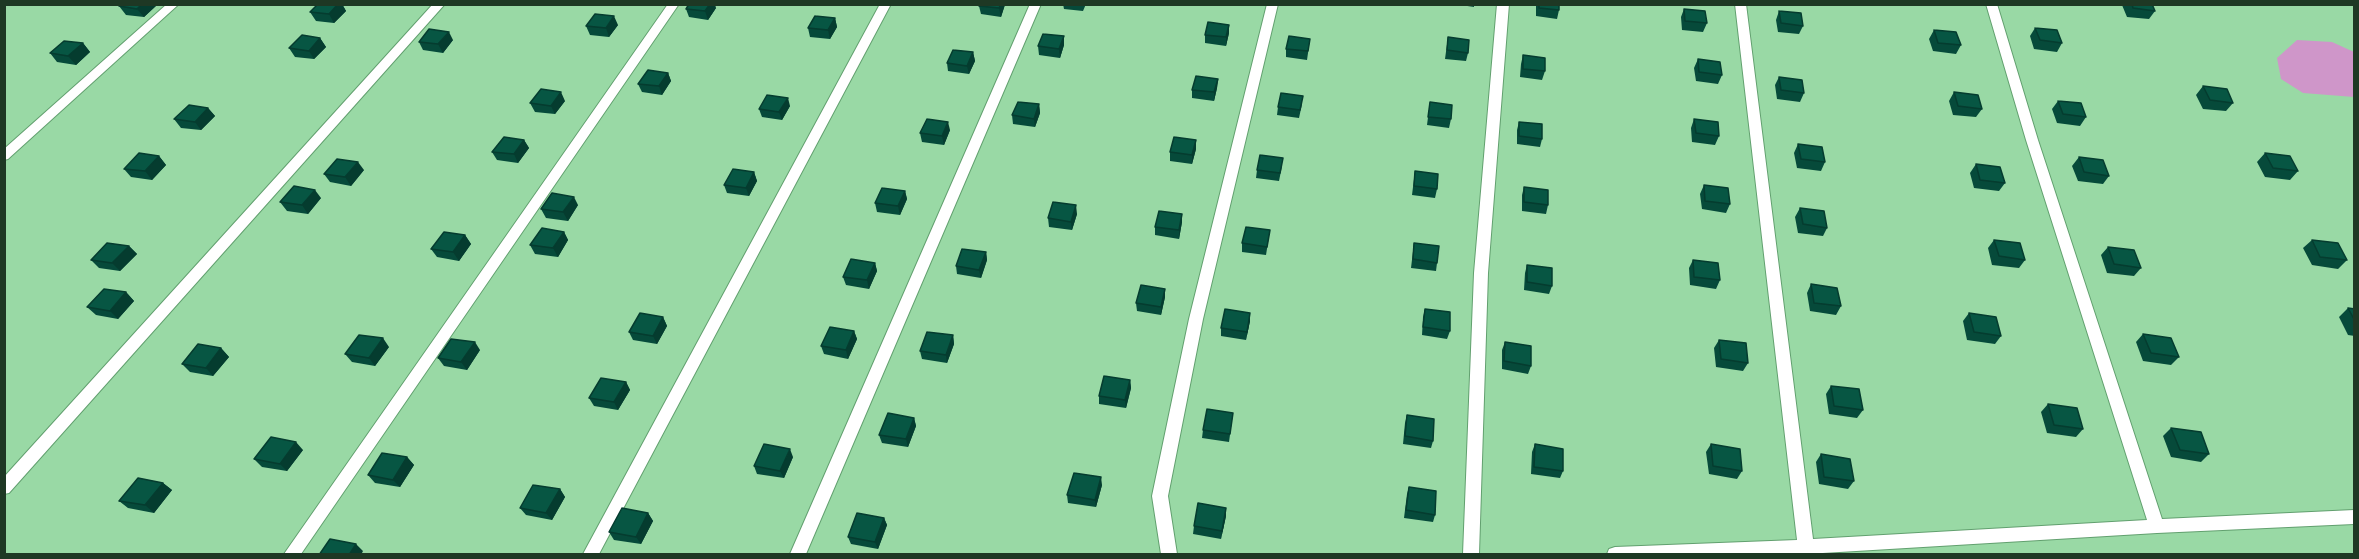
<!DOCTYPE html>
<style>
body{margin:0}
#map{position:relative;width:2359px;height:559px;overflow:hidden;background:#99d9a5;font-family:Overpass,sans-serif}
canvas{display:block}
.frame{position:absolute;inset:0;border:6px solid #1e3824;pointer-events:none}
</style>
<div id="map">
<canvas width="2359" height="559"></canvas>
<div class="frame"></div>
</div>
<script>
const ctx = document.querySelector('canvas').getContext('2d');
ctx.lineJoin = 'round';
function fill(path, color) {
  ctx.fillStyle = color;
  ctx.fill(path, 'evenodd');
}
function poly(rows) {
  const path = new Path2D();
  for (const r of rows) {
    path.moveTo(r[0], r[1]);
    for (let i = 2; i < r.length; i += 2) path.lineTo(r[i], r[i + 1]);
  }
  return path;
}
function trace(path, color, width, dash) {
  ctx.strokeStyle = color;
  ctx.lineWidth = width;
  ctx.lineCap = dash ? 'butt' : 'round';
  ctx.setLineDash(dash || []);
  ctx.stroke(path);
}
fill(poly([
 [2297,40,2332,42,2354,52,2354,97,2303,93,2281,79,2277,58]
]), '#cf96c9');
const lane = poly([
 [167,4,179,4,8,159,4,160,4,149,167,4],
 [433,4,445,4,9,493,4,494,4,477,433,4],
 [668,4,679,4,301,554,284,554,668,4],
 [880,4,891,4,599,554,583,554,880,4],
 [1030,4,1041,4,806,554,790,554,1030,4],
 [1267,4,1278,4,1203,319,1168,496,1177,554,1161,554,1152,496,1189,319,1267,4],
 [1497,4,1509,4,1488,273,1479,554,1463,554,1474,273,1497,4],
 [1735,4,1746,4,1813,539,2147,520,2026,140,1986,4,1997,4,2038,140,2162,519,2354,510,2354,524,2157,533,1806,554,1607,554,1609,549,1615,547,1797,540,1735,4]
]);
trace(lane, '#62a06f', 2);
fill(lane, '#fff');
fill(poly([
 [121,4,157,4,157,5,144,17,126,15,119,6],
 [318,4,342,4,346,11,334,23,316,21,310,12],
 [1063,4,1086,4,1083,11,1064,9],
 [1454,4,1474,4,1474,7],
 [1536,4,1559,4,1559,10,1557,19,1536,16],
 [2152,4,2155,11,2149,19,2127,17,2122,5],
 [1005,5,1001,17,981,14,979,6],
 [716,8,708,20,689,17,686,9],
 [1684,9,1707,23,1703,32,1682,30,1681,17],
 [1779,11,1803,26,1799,34,1778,32,1776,20],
 [835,18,837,27,830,39,810,37,808,28],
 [618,25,609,37,590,35,586,26],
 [2035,28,2062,43,2057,52,2034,49,2030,36],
 [1934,30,1961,45,1956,54,1933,51,1929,39],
 [1229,33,1226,46,1205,43,1205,35],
 [1064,36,1064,45,1060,58,1039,55,1038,46],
 [1448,37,1468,53,1466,61,1445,59],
 [320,38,326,47,314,59,295,57,289,48],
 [1310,39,1307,60,1286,57,1286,49],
 [453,40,443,53,423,50,419,42],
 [83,43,90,52,76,65,57,62,50,53],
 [973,52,975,61,969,74,948,71,947,63],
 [1523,55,1545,71,1542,80,1520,77,1521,64],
 [1698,59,1722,75,1718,84,1696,81,1694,68],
 [668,73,671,81,662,95,642,92,638,84],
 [1779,77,1804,93,1800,102,1777,99,1775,85],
 [1218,79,1217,88,1214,101,1192,98,1192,90],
 [2203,86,2233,103,2226,111,2203,109,2196,95],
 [1954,92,1982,109,1976,117,1953,115,1949,101],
 [565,101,555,114,535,112,530,103],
 [2058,101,2086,117,2080,126,2057,123,2052,109],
 [1430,102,1451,119,1449,128,1427,125],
 [1039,104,1040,113,1035,127,1013,124,1012,115],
 [1302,104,1299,118,1277,115,1278,107],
 [790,106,782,120,762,117,759,109],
 [208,108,215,116,201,130,181,128,174,119],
 [1694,119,1719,136,1715,145,1692,142,1691,128],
 [1519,122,1542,139,1540,147,1517,144,1517,130],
 [950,130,944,145,922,142,920,133],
 [524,140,529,148,518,163,497,160,492,152],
 [1798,144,1825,162,1821,171,1797,168,1794,153],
 [1196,149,1192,164,1170,161,1170,152],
 [2265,153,2298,171,2290,180,2265,177,2257,162],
 [159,156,166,165,152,180,131,177,124,169],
 [2079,157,2109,176,2103,184,2078,181,2072,166],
 [1976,164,2005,183,1999,191,1974,188,1970,173],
 [1282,166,1279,181,1256,178,1257,170],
 [364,170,351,186,330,182,324,174],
 [1415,171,1437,189,1435,198,1412,195],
 [754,172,757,181,749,196,727,193,724,185],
 [1704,185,1730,204,1726,213,1702,209,1700,194],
 [1524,187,1548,205,1546,214,1522,211,1522,195],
 [905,191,907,199,900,215,877,212,875,203],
 [321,198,308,214,287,211,280,202],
 [578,205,568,221,546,218,541,209],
 [1800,208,1827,228,1823,236,1798,233,1795,217],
 [1077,214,1072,230,1049,227,1048,218],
 [1182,214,1182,222,1179,239,1155,235,1155,227],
 [1270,230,1266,255,1242,252,1242,243],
 [564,232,568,240,558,257,535,254,530,245],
 [465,235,471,244,459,261,437,257,431,249],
 [1994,240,2025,260,2019,268,1992,265,1988,248],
 [2312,240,2347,260,2338,269,2312,265,2303,248],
 [1414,243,1437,263,1436,271,1411,268],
 [129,246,137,254,120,271,99,268,91,260],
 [2108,247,2141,268,2134,276,2107,273,2101,255],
 [986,252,987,260,981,278,957,274,956,266],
 [1693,260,1720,280,1716,289,1690,285,1689,268],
 [875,263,877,271,869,289,846,285,843,277],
 [1527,265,1552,286,1549,294,1524,290,1525,273],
 [1811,284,1841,306,1836,315,1810,311,1807,293],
 [1165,289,1165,297,1161,315,1137,311,1136,303],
 [126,292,134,301,118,319,96,315,87,307],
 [2348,308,2355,309,2355,336,2348,335,2339,317],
 [1425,309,1450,331,1447,339,1422,335,1423,317],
 [1250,313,1250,321,1246,340,1221,336,1221,328],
 [1969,313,2001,336,1995,344,1967,340,1963,321],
 [663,317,667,326,657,344,633,340,629,332],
 [854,331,857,339,848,359,824,354,821,346],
 [2143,334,2179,357,2171,365,2143,361,2136,342],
 [953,335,954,344,947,363,922,359,920,351],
 [1719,340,1748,363,1743,371,1716,367,1714,348],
 [1505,342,1531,366,1528,374,1502,369,1502,350],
 [389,347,375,366,352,362,345,354],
 [221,348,229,357,213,376,190,372,182,364],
 [480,350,467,370,444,366,438,358],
 [1130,380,1131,388,1126,408,1099,404,1099,396],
 [626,382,630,390,618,410,594,406,589,398],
 [1831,386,1863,410,1857,418,1829,414,1826,394],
 [2048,404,2083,429,2076,437,2047,433,2041,412],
 [1233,413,1229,442,1202,438,1203,430],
 [1407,415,1433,441,1431,448,1403,444,1405,423],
 [914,418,916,426,908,447,882,443,879,435],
 [2171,428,2209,454,2201,462,2171,457,2163,436],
 [1535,444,1563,471,1560,478,1531,474,1532,452],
 [1711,444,1742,471,1737,479,1709,474,1706,452],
 [303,450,287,471,262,467,254,459],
 [1821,454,1854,481,1848,489,1819,484,1816,462],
 [407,457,414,465,400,487,375,483,368,475],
 [793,457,784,478,757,474,754,466],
 [163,483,172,490,154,513,128,508,119,501],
 [1102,485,1096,507,1068,503,1067,495],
 [1409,487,1435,515,1433,522,1404,518,1407,494],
 [560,489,565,497,552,520,526,515,520,508],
 [648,513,653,521,641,544,614,540,609,532],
 [1226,516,1221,539,1193,534,1194,526],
 [884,518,887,525,878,549,851,544,848,537]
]), '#064a3a');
fill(poly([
 [142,4,157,4,157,5,144,17,137,9],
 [338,4,342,4,346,11,334,23,329,14],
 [710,4,715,4,716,8,708,20,705,11],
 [1001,4,1005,4,1001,17,999,8],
 [614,16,618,25,609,37,606,28],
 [835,18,837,27,830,39,828,30],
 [1229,25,1229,33,1226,46,1226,37],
 [449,32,453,40,443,53,438,44],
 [1064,36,1064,45,1060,58,1059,49],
 [320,38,326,47,314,59,309,51],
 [83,43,90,52,76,65,68,56],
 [973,52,975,61,969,74,967,66],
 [668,73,671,81,662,95,659,86],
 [1218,79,1217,88,1214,101,1214,92],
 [561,92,565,101,555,114,551,106],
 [788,98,790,106,782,120,779,112],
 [1039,104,1040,113,1035,127,1034,119],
 [208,108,215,116,201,130,195,122],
 [948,122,950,130,944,145,942,136],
 [524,140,529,148,518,163,514,154],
 [1196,140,1196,149,1192,164,1192,155],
 [159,156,166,165,152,180,145,171],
 [358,162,364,170,351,186,345,177],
 [754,172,757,181,749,196,746,188],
 [315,190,321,198,308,214,302,205],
 [905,191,907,199,900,215,898,206],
 [574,197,578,205,568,221,563,212],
 [1076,205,1077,214,1072,230,1071,222],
 [1182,214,1182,222,1179,239,1179,230],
 [564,232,568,240,558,257,553,248],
 [465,235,471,244,459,261,453,252],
 [129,246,137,254,120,271,112,263],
 [986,252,987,260,981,278,979,270],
 [875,263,877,271,869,289,867,280],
 [1165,289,1165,297,1161,315,1161,307],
 [126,292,134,301,118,319,110,311],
 [1250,313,1250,321,1246,340,1247,332],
 [663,317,667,326,657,344,653,336],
 [854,331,857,339,848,359,846,350],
 [953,335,954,344,947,363,946,355],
 [383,338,389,347,375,366,369,358],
 [475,342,480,350,467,370,461,362],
 [221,348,229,357,213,376,206,368],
 [1130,380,1131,388,1126,408,1125,400],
 [626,382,630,390,618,410,614,402],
 [914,418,916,426,908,447,906,439],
 [296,442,303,450,287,471,280,464],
 [790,449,793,457,784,478,780,471],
 [407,457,414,465,400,487,393,480],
 [1101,477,1102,485,1096,507,1095,500],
 [163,483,172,490,154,513,145,505],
 [560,489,565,497,552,520,546,513],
 [1226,508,1226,516,1221,539,1222,531],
 [648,513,653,521,641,544,636,537],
 [884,518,887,525,878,549,875,542],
 [356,544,363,551,361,555,349,555]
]), '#053c2f');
const building = poly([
 [121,4,142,4,137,9,119,6,121,4],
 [318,4,338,4,329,14,310,12,318,4],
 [689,4,710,4,705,11,686,9,689,4],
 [980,4,1001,4,999,8,979,6,980,4],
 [1539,4,1559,4,1559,10,1539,8,1539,4],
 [2132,4,2152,4,2155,11,2133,8,2132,4],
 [1684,9,1705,11,1707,23,1685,21,1684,9],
 [1779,11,1801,13,1803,26,1781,23,1779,11],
 [595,14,614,16,606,28,586,26,595,14],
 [815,16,835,18,828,30,808,28,815,16],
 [1208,22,1229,25,1226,37,1205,35,1208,22],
 [2035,28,2057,30,2062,43,2040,40,2035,28],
 [429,29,449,32,438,44,419,42,429,29],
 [1934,30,1956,32,1961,45,1938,43,1934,30],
 [1043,34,1064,36,1059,49,1038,46,1043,34],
 [302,35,320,38,309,51,289,48,302,35],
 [1289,36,1310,39,1308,51,1286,49,1289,36],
 [1448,37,1469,40,1468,53,1447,50,1448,37],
 [64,41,83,43,68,56,50,53,64,41],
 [953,50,973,52,967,66,947,63,953,50],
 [1523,55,1545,58,1545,71,1523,69,1523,55],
 [1698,59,1720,62,1722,75,1699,72,1698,59],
 [648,70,668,73,659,86,638,84,648,70],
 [1196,76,1218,79,1214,92,1192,90,1196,76],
 [1779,77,1802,80,1804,93,1781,90,1779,77],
 [2203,86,2227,89,2233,103,2210,100,2203,86],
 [541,89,561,92,551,106,530,103,541,89],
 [1954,92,1978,95,1982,109,1958,106,1954,92],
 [1281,93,1303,96,1300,110,1278,107,1281,93],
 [767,95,788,98,779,112,759,109,767,95],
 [2058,101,2081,103,2086,117,2063,114,2058,101],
 [1018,102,1039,104,1034,119,1012,115,1018,102],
 [1430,102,1452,105,1451,119,1428,117,1430,102],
 [189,105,208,108,195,122,174,119,189,105],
 [927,119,948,122,942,136,920,133,927,119],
 [1694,119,1718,122,1719,136,1696,133,1694,119],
 [1519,122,1542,124,1542,139,1519,136,1519,122],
 [504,137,524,140,514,154,492,152,504,137],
 [1174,137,1196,140,1192,155,1170,152,1174,137],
 [1798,144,1822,147,1825,162,1801,159,1798,144],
 [139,153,159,156,145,171,124,169,139,153],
 [2265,153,2290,156,2298,171,2273,168,2265,153],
 [1260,155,1283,158,1280,173,1257,170,1260,155],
 [2079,157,2103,160,2109,176,2084,172,2079,157],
 [337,159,358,162,345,177,324,174,337,159],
 [1976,164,2000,167,2005,183,1980,180,1976,164],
 [733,169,754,172,746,188,724,185,733,169],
 [1415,171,1438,174,1437,189,1414,186,1415,171],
 [1704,185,1728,188,1730,204,1705,201,1704,185],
 [294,186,315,190,302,205,280,202,294,186],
 [1524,187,1548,190,1548,205,1524,202,1524,187],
 [882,188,905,191,898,206,875,203,882,188],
 [552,193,574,197,563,212,541,209,552,193],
 [1053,202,1076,205,1071,222,1048,218,1053,202],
 [1800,208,1824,211,1827,228,1803,224,1800,208],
 [1159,211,1182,214,1179,230,1155,227,1159,211],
 [1246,227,1270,230,1267,247,1242,243,1246,227],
 [542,228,564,232,553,248,530,245,542,228],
 [444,232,465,235,453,252,431,249,444,232],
 [1994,240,2020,243,2025,260,1999,256,1994,240],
 [2312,240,2338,243,2347,260,2320,257,2312,240],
 [107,243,129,246,112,263,91,260,107,243],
 [1414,243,1439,246,1437,263,1413,259,1414,243],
 [2108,247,2134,250,2141,268,2114,264,2108,247],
 [962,249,986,252,979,270,956,266,962,249],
 [851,259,875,263,867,280,843,277,851,259],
 [1693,260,1718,263,1720,280,1694,277,1693,260],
 [1527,265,1552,268,1552,286,1527,282,1527,265],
 [1811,284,1837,288,1841,306,1814,303,1811,284],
 [1141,285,1165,289,1161,307,1136,303,1141,285],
 [104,289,126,292,110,311,87,307,104,289],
 [2348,308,2355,309,2355,321,2348,308],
 [1225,309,1250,313,1247,332,1221,328,1225,309],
 [1425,309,1450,312,1450,331,1423,327,1425,309],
 [640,313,663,317,653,336,629,332,640,313],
 [1969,313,1996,317,2001,336,1974,332,1969,313],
 [830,327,854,331,846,350,821,346,830,327],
 [927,332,953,335,946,355,920,351,927,332],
 [2143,334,2171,338,2179,357,2151,353,2143,334],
 [359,335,383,338,369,358,345,354,359,335],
 [451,339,475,342,461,362,438,358,451,339],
 [1719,340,1746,343,1748,363,1721,359,1719,340],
 [1505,342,1531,346,1531,366,1504,361,1505,342],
 [198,344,221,348,206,368,182,364,198,344],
 [1104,376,1130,380,1125,400,1099,396,1104,376],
 [601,378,626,382,614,402,589,398,601,378],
 [1831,386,1859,389,1863,410,1834,406,1831,386],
 [2048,404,2077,408,2083,429,2054,425,2048,404],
 [1207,409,1233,413,1230,434,1203,430,1207,409],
 [888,413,914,418,906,439,879,435,888,413],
 [1407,415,1434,419,1433,441,1405,436,1407,415],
 [2171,428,2201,432,2209,454,2180,450,2171,428],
 [271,437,296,442,280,464,254,459,271,437],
 [764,444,790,449,780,471,754,466,764,444],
 [1535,444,1563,449,1563,471,1534,467,1535,444],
 [1711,444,1740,449,1742,471,1713,466,1711,444],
 [382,453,407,457,393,480,368,475,382,453],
 [1821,454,1850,459,1854,481,1824,477,1821,454],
 [1074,473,1101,477,1095,500,1067,495,1074,473],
 [138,478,163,483,145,505,119,501,138,478],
 [533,485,560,489,546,513,520,508,533,485],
 [1409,487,1436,491,1435,515,1406,510,1409,487],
 [1198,503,1226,508,1222,531,1194,526,1198,503],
 [622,508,648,513,636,537,609,532,622,508],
 [857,513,884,518,875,542,848,537,857,513],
 [330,539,356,544,349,555,319,555,330,539]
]);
fill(building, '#075643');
trace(building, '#053c2f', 1.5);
</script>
